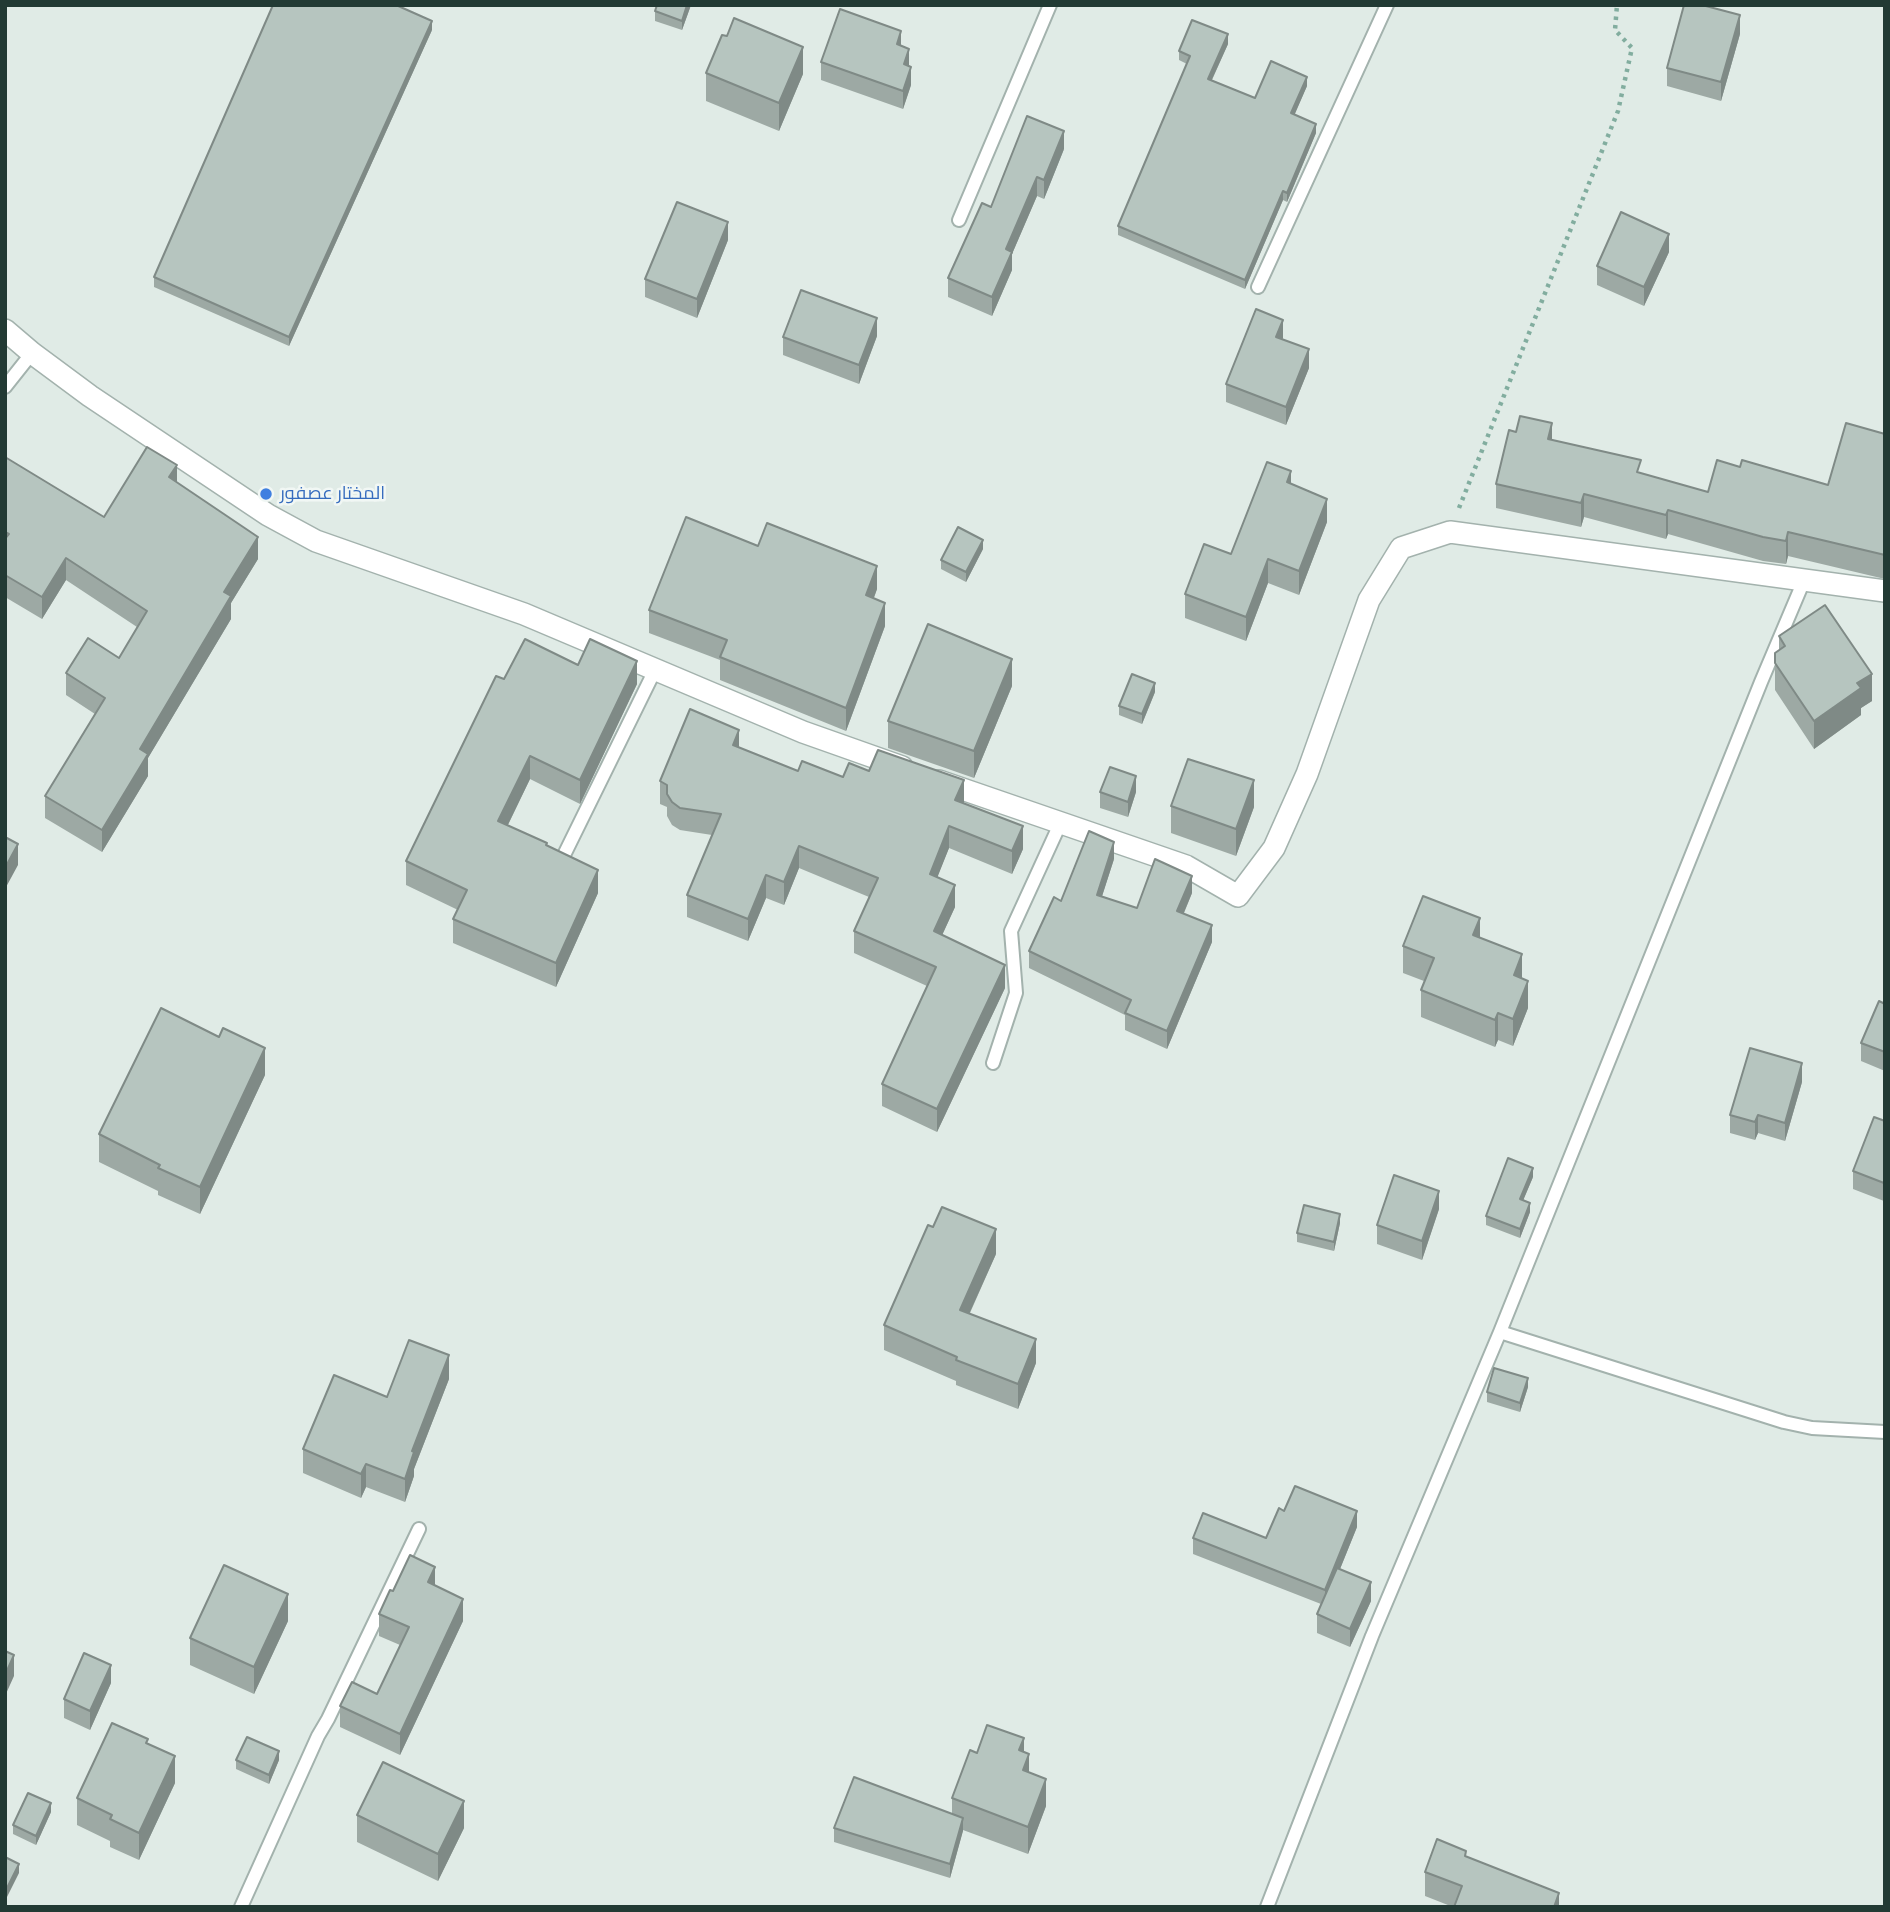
<!DOCTYPE html>
<meta charset="utf-8">
<style>
body{margin:0}
#map{position:relative;width:1890px;height:1912px;overflow:hidden;background:#e0ebe6;font-family:"IBM Plex Sans",sans-serif}
canvas{display:block}
.frame{position:absolute;inset:0;border:7px solid #223a34;pointer-events:none}
</style>
<div id="map">
<canvas width="1890" height="1912"></canvas>
<div class="frame"></div>
</div>
<script>
const ctx = document.querySelector('canvas').getContext('2d');
ctx.lineJoin = 'round';
function poly(rows) {
  const path = new Path2D();
  for (const r of rows) {
    path.moveTo(r[0], r[1]);
    for (let i = 2; i < r.length; i += 2) path.lineTo(r[i], r[i + 1]);
  }
  return path;
}
function trace(path, color, width, dash) {
  ctx.strokeStyle = color;
  ctx.lineWidth = width;
  ctx.lineCap = dash ? 'butt' : 'round';
  ctx.setLineDash(dash || []);
  ctx.stroke(path);
}
function fill(path, color) {
  ctx.fillStyle = color;
  ctx.fill(path, 'evenodd');
}
function drawText(font, color, halo, rows, align = 'center') {
  ctx.font = font + ' "IBM Plex Sans",Cairo,sans-serif';
  ctx.lineWidth = 5;
  ctx.setLineDash([]);
  ctx.textBaseline = 'middle';
  ctx.strokeStyle = halo;
  ctx.fillStyle = color;
  for (const [text, x, y, turn = 0] of rows) {
    ctx.save();
    ctx.translate(x, y);
    ctx.rotate((+turn || 0) * Math.PI / 180);
    ctx.textAlign = isNaN(turn) ? turn : align;
    if (halo) ctx.strokeText(text, 0, 0);
    ctx.fillText(text, 0, 0);
    ctx.restore();
  }
}
const service = poly([
 [959,220,1050,5],
 [1258,287,1387,5],
 [5,387,32,353],
 [565,853,655,670],
 [993,1063,1016,993,1011,931,1060,824],
 [1500,1332,1784,1422,1812,1428,1885,1432],
 [241,1907,318,1736,328,1719,419,1529],
 [1267,1907,1372,1636,1500,1332,1761,682,1805,578]
]);
const minor = poly([
 [5,330,32,353,90,396,268,515,316,541,524,614,803,732,902,767],
 [939,781,1186,866,1238,896,1274,848,1307,774,1369,600,1401,548,1450,532,1885,591]
]);
trace(service, '#a3b2ad', 16);
trace(minor, '#a3b2ad', 24);
trace(poly([
 [1459,508,1618,111,1632,48,1615,30,1617,5]
]), '#82ad9f', 4.5, [3.5, 5]);
trace(service, '#fff', 12);
trace(minor, '#fff', 21);
fill(poly([
 [657,5,691,5,682,30,655,21,655,11],
 [432,30,289,346,154,287,154,277],
 [1740,34,1721,101,1667,86,1667,68],
 [727,36,803,74,779,131,706,101,706,73],
 [1228,44,1212,80,1255,98,1307,86,1294,115,1316,133,1287,202,1283,200,1245,289,1118,235,1118,226,1187,64,1179,60,1179,51],
 [901,45,909,66,911,85,903,109,821,80,821,62],
 [1064,149,1044,199,1037,196,1012,254,1012,270,992,316,948,297,948,278,991,207],
 [728,240,697,318,645,297,645,279],
 [1669,252,1644,306,1597,285,1597,266],
 [877,336,859,384,783,355,783,337],
 [1282,339,1309,368,1286,425,1226,402,1226,384],
 [1516,432,1552,440,1641,473,1708,492,1740,467,1828,485,1885,434,1885,579,1788,556,1786,564,1763,561,1668,534,1666,539,1584,517,1581,527,1496,508,1496,484],
 [5,457,104,517,177,483,258,559,231,603,231,619,148,758,148,776,102,852,45,818,45,796,95,714,66,695,66,673,119,658,137,627,66,580,42,619,5,597],
 [1291,484,1327,522,1299,595,1268,583,1246,641,1185,618,1185,594,1231,554],
 [758,546,877,589,874,598,885,626,846,731,720,680,720,660,649,633,649,610],
 [983,549,966,582,941,569,941,560],
 [1779,636,1872,701,1861,708,1861,715,1814,749,1775,690,1775,653,1779,650],
 [578,665,637,684,580,804,530,779,508,825,547,846,598,893,556,987,453,943,453,919,458,910,406,885,406,861,504,679],
 [1012,686,974,778,888,748,888,721],
 [1155,692,1142,724,1119,715,1119,706],
 [739,748,798,771,843,777,869,771,963,803,1023,849,1012,874,949,848,937,877,955,907,942,935,1005,988,937,1132,882,1106,882,1084,927,986,854,953,854,931,869,897,799,868,784,905,766,898,748,941,687,917,687,895,712,835,680,830,672,825,667,816,667,807,660,804,660,781],
 [1100,792,1136,792,1128,817,1100,808],
 [1171,806,1254,807,1236,856,1171,833],
 [1114,859,1102,896,1137,908,1192,893,1184,913,1212,942,1167,1049,1125,1030,1125,1015,1029,968,1029,951,1061,901],
 [1480,938,1522,979,1528,1008,1513,1046,1498,1040,1495,1047,1421,1017,1421,990,1424,981,1403,973,1403,946],
 [1885,1004,1885,1071,1861,1061,1861,1043],
 [265,1075,200,1214,158,1195,158,1191,99,1162,99,1134],
 [1802,1082,1785,1141,1758,1133,1755,1140,1730,1133,1730,1115],
 [1885,1121,1885,1199,1884,1201,1853,1189,1853,1171],
 [1533,1177,1523,1200,1530,1212,1520,1238,1486,1225,1486,1216],
 [1439,1209,1422,1260,1377,1244,1377,1225],
 [1340,1223,1334,1251,1297,1242,1297,1233],
 [996,1254,970,1313,1036,1363,1018,1409,956,1385,956,1381,884,1350,884,1325],
 [449,1379,414,1469,414,1476,405,1502,366,1487,361,1498,303,1473,303,1449,387,1397],
 [1528,1387,1520,1412,1487,1402,1487,1392],
 [1357,1527,1340,1569,1371,1601,1350,1647,1317,1633,1317,1614,1321,1604,1193,1554,1193,1538,1266,1538],
 [435,1586,463,1621,400,1755,340,1727,340,1706,377,1694,400,1645,379,1636,379,1614,393,1591],
 [288,1621,254,1694,190,1665,190,1638],
 [111,1683,90,1730,64,1718,64,1699],
 [148,1744,175,1783,139,1860,110,1847,110,1841,77,1825,77,1798],
 [1024,1751,1029,1773,1046,1806,1028,1854,963,1830,950,1878,834,1842,834,1828,952,1813,952,1798,977,1753],
 [236,1760,279,1760,269,1784,236,1769],
 [51,1812,36,1845,13,1834,13,1825],
 [357,1815,464,1828,438,1881,357,1842],
 [1466,1856,1559,1907,1453,1907,1425,1896,1425,1872]
]), '#9da9a4');
fill(poly([
 [687,5,691,5,682,30,682,21],
 [1740,15,1740,34,1721,101,1721,82],
 [432,21,432,30,289,346,289,337],
 [901,31,901,50,897,44],
 [1228,34,1228,44,1208,88,1208,79],
 [803,47,803,74,779,131,779,103],
 [909,49,909,67,904,64],
 [911,67,911,85,903,109,903,91],
 [1307,77,1307,86,1291,123,1291,113],
 [1316,124,1316,133,1287,202,1287,193],
 [1064,131,1064,149,1044,199,1044,180],
 [1037,177,1037,196,1012,254,1012,270,992,316,992,297,1006,249],
 [1283,191,1283,200,1245,289,1245,280],
 [728,222,728,240,697,318,697,299],
 [1669,234,1669,252,1644,306,1644,287],
 [877,318,877,336,859,384,859,365],
 [1283,320,1283,338,1276,355,1276,337],
 [1309,349,1309,368,1286,425,1286,407],
 [1552,423,1552,447,1548,439],
 [177,465,177,487,169,477],
 [1291,471,1291,495,1287,482],
 [1584,494,1584,517,1581,527,1581,503],
 [1327,499,1327,522,1299,595,1299,571],
 [1668,510,1668,534,1666,539,1666,515],
 [1788,532,1788,556,1786,564,1786,541],
 [258,537,258,559,231,603,231,619,148,758,148,776,102,852,102,830,140,749,224,592],
 [983,540,983,549,966,582,966,572],
 [66,558,66,580,42,619,42,597],
 [1268,559,1268,583,1246,641,1246,617],
 [877,566,877,589,866,618,866,595],
 [885,603,885,626,846,731,846,708],
 [1012,659,1012,686,974,778,974,751],
 [637,661,637,684,580,804,580,780],
 [1872,674,1872,701,1861,708,1861,715,1814,749,1814,721,1857,683],
 [1155,683,1155,692,1142,724,1142,714],
 [739,730,739,752,733,745],
 [530,756,530,779,498,845,498,821],
 [1136,776,1136,792,1128,817,1128,802],
 [964,780,964,802,955,822,955,800],
 [1254,780,1254,807,1236,856,1236,829],
 [949,826,949,848,930,896,930,874],
 [1023,826,1023,849,1012,874,1012,851],
 [1114,842,1114,859,1097,912,1097,895],
 [18,844,18,865,5,889,5,868],
 [799,846,799,868,784,905,784,882],
 [598,870,598,893,556,987,556,963],
 [766,875,766,898,748,941,748,919],
 [1192,876,1192,893,1177,929,1177,911],
 [955,885,955,907,934,953,934,931],
 [1480,918,1480,946,1473,935],
 [1212,925,1212,942,1167,1049,1167,1031],
 [1522,954,1522,982,1514,975],
 [1005,965,1005,988,937,1132,937,1109],
 [1528,981,1528,1008,1513,1046,1513,1019],
 [1498,1013,1498,1040,1495,1047,1495,1020],
 [265,1048,265,1075,200,1214,200,1187],
 [1802,1063,1802,1082,1785,1141,1785,1123],
 [1758,1115,1758,1133,1755,1140,1755,1122],
 [1533,1168,1533,1177,1520,1208,1520,1199],
 [1439,1191,1439,1209,1422,1260,1422,1241],
 [1530,1203,1530,1212,1520,1238,1520,1229],
 [1340,1214,1340,1223,1334,1251,1334,1242],
 [996,1229,996,1254,960,1334,960,1310],
 [1036,1339,1036,1363,1018,1409,1018,1384],
 [449,1355,449,1379,414,1469,414,1476,405,1502,405,1479,412,1451],
 [1528,1378,1528,1387,1520,1412,1520,1403],
 [366,1464,366,1487,361,1498,361,1474],
 [1357,1511,1357,1527,1325,1606,1325,1590],
 [435,1567,435,1589,428,1582],
 [1371,1582,1371,1601,1350,1647,1350,1629],
 [288,1594,288,1621,254,1694,254,1667],
 [463,1599,463,1621,400,1755,400,1734],
 [14,1655,14,1676,5,1696,5,1675],
 [111,1665,111,1683,90,1730,90,1711],
 [1024,1738,1024,1766,1019,1750],
 [279,1751,279,1760,269,1784,269,1775],
 [1029,1754,1029,1781,1023,1770],
 [175,1756,175,1783,139,1860,139,1833],
 [1046,1779,1046,1806,1028,1854,1028,1827],
 [464,1801,464,1828,438,1881,438,1854],
 [51,1803,51,1812,36,1845,36,1836],
 [963,1818,963,1831,950,1878,950,1864],
 [19,1864,19,1873,5,1901,5,1892],
 [1559,1893,1559,1907,1554,1907]
]), '#7f8a86');
const building = poly([
 [273,5,396,5,432,21,289,337,154,277,273,5],
 [657,5,687,5,682,21,655,11,657,5],
 [1684,5,1702,5,1740,15,1721,82,1667,68,1684,5],
 [840,9,901,31,897,44,909,49,904,64,911,67,903,91,821,62,840,9],
 [734,18,803,47,779,103,706,73,722,35,727,36,734,18],
 [1192,20,1228,34,1208,79,1255,98,1271,61,1307,77,1291,113,1316,124,1287,193,1283,191,1245,280,1118,226,1190,56,1179,51,1192,20],
 [1027,116,1064,131,1044,180,1037,177,1006,249,1012,252,992,297,948,278,982,203,991,207,1027,116],
 [677,202,728,222,697,299,645,279,677,202],
 [1621,212,1669,234,1644,287,1597,266,1621,212],
 [801,290,877,318,859,365,783,337,801,290],
 [1256,309,1283,320,1276,337,1309,349,1286,407,1226,384,1256,309],
 [1520,416,1552,423,1548,439,1641,460,1637,472,1708,492,1717,460,1740,467,1742,460,1828,485,1846,423,1885,434,1885,555,1788,532,1786,541,1763,537,1668,510,1666,515,1584,494,1581,503,1496,484,1509,430,1516,432,1520,416],
 [147,447,177,465,169,477,258,537,224,592,231,596,140,749,148,754,102,830,45,796,105,698,66,673,88,638,119,658,147,611,66,558,42,597,5,575,5,539,9,534,5,532,5,457,104,517,147,447],
 [1267,462,1291,471,1287,482,1327,499,1299,571,1268,559,1246,617,1185,594,1204,544,1231,554,1267,462],
 [686,517,758,546,767,523,877,566,866,595,885,603,846,708,720,657,727,640,649,610,686,517],
 [958,527,983,540,966,572,941,560,958,527],
 [1825,605,1872,674,1857,683,1861,688,1814,721,1775,663,1775,653,1785,646,1779,636,1825,605],
 [928,624,1012,659,974,751,888,721,928,624],
 [525,639,578,665,590,639,637,661,580,780,530,756,498,821,547,843,546,845,598,870,556,963,453,919,467,890,406,861,496,676,504,679,525,639],
 [1132,674,1155,683,1142,714,1119,706,1132,674],
 [690,709,739,730,733,745,798,771,802,761,843,777,849,763,869,771,878,750,964,780,955,800,1023,826,1012,851,949,826,930,874,955,885,934,931,1005,965,937,1109,882,1084,936,967,854,931,878,878,799,846,784,882,766,875,748,919,687,895,721,814,680,808,672,802,667,794,667,785,660,781,690,709],
 [1188,759,1254,780,1236,829,1171,806,1188,759],
 [1110,767,1136,776,1128,802,1100,792,1110,767],
 [1089,831,1114,842,1097,895,1137,908,1155,859,1192,876,1177,911,1212,925,1167,1031,1125,1013,1131,1000,1029,951,1054,897,1061,901,1089,831],
 [5,837,18,844,5,868,5,837],
 [1423,896,1480,918,1473,935,1522,954,1514,975,1528,981,1513,1019,1498,1013,1495,1020,1421,990,1434,958,1403,946,1423,896],
 [1879,1001,1885,1004,1885,1052,1861,1043,1879,1001],
 [161,1008,219,1037,223,1028,265,1048,200,1187,158,1168,160,1165,99,1134,161,1008],
 [1750,1048,1802,1063,1785,1123,1758,1115,1755,1122,1730,1115,1750,1048],
 [1874,1117,1885,1121,1884,1183,1853,1171,1874,1117],
 [1508,1158,1533,1168,1520,1199,1530,1203,1520,1229,1486,1216,1508,1158],
 [1394,1175,1439,1191,1422,1241,1377,1225,1394,1175],
 [1304,1205,1340,1214,1334,1242,1297,1233,1304,1205],
 [942,1207,996,1229,960,1310,1036,1339,1018,1384,956,1360,957,1357,884,1325,928,1225,933,1227,942,1207],
 [409,1340,449,1355,412,1451,414,1452,405,1479,366,1464,361,1474,303,1449,334,1375,387,1397,409,1340],
 [1494,1368,1528,1378,1520,1403,1487,1392,1494,1368],
 [1295,1486,1357,1511,1325,1590,1193,1538,1203,1513,1266,1538,1279,1508,1284,1511,1295,1486],
 [410,1555,435,1567,428,1582,463,1599,400,1734,340,1706,352,1682,377,1694,409,1627,379,1614,390,1590,393,1591,410,1555],
 [224,1565,288,1594,254,1667,190,1638,224,1565],
 [1337,1568,1371,1582,1350,1629,1317,1614,1337,1568],
 [5,1651,14,1655,5,1675,5,1651],
 [84,1653,111,1665,90,1711,64,1699,84,1653],
 [112,1723,148,1739,146,1743,175,1756,139,1833,110,1819,112,1815,77,1798,112,1723],
 [987,1725,1024,1738,1019,1750,1029,1754,1023,1770,1046,1779,1028,1827,952,1798,970,1750,977,1753,987,1725],
 [247,1737,279,1751,269,1775,236,1760,247,1737],
 [383,1762,464,1801,438,1854,357,1815,383,1762],
 [854,1777,963,1818,950,1864,834,1828,854,1777],
 [28,1793,51,1803,36,1836,13,1825,28,1793],
 [1437,1839,1466,1851,1465,1856,1559,1893,1554,1907,1454,1907,1462,1886,1425,1872,1437,1839],
 [5,1857,19,1864,5,1892,5,1857]
]);
fill(building, '#b6c5bf');
trace(building, '#7f8a86', 2);
for (const [x, y, r, color] of [
 [266,494,7,"#3f7fe0"]
]) {
  const dot = new Path2D();
  dot.arc(x, y, r, 0, 2 * Math.PI);
  ctx.fillStyle = color;
  ctx.fill(dot);
  trace(dot, '#f1f7f4', 2.5);
}
drawText('18px', '#366cbe', '#f1f7f4', [
 ["المختار عصفور",280,494]
], 'left');
</script>
